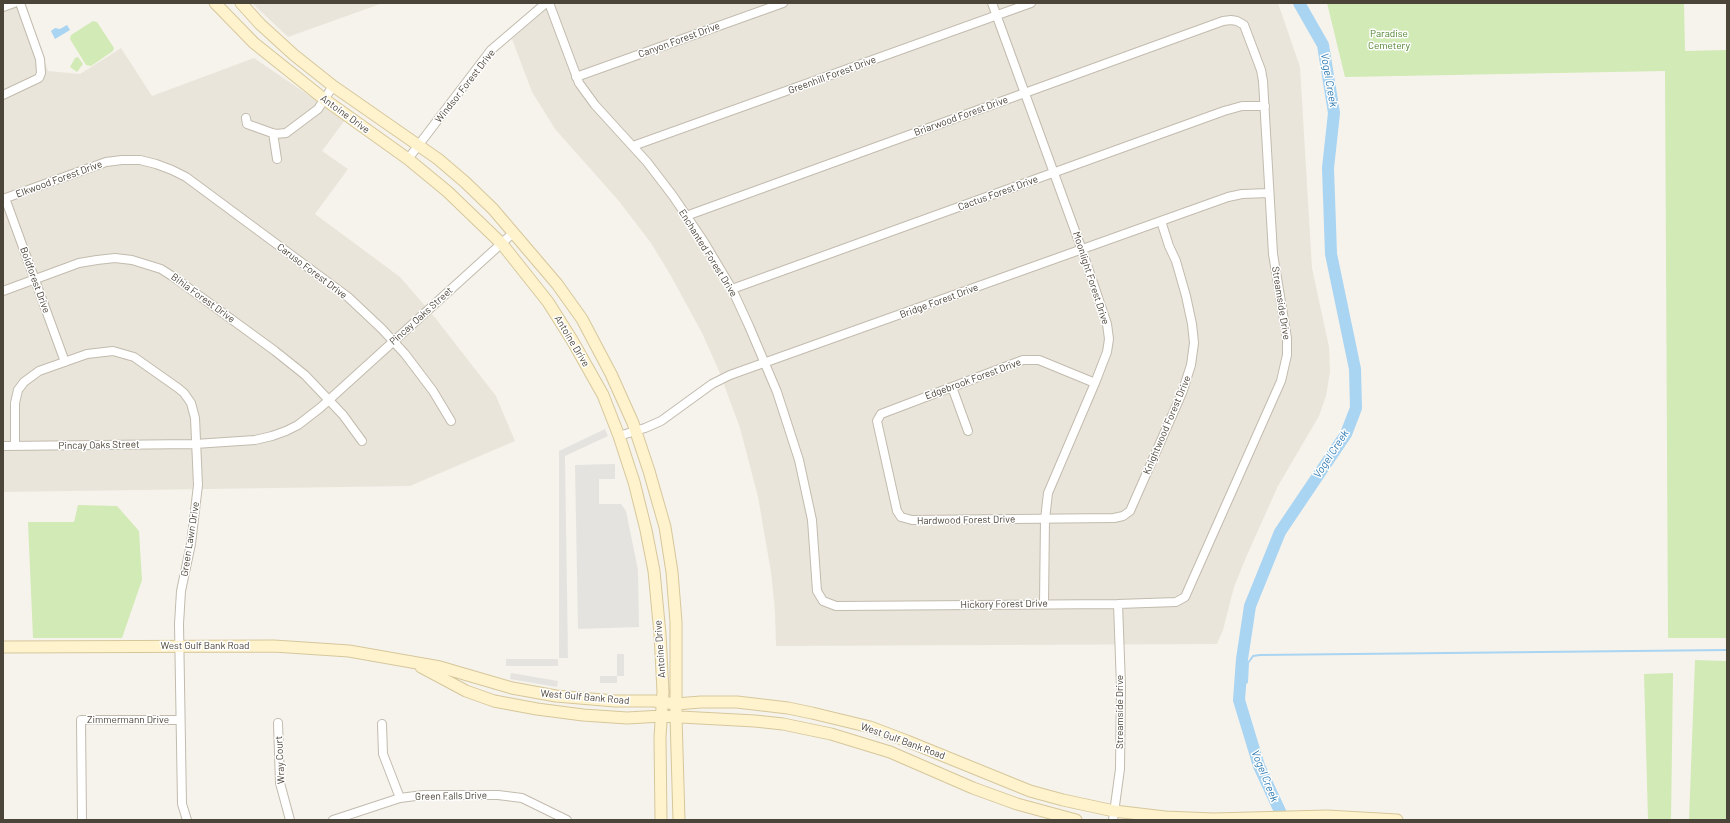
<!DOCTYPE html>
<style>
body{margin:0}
#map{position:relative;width:1730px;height:823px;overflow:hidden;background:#f6f3ec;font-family:Barlow,sans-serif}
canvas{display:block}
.frame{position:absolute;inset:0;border:4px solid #4b4439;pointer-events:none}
</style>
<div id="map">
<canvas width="1730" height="823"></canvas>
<div class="frame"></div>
</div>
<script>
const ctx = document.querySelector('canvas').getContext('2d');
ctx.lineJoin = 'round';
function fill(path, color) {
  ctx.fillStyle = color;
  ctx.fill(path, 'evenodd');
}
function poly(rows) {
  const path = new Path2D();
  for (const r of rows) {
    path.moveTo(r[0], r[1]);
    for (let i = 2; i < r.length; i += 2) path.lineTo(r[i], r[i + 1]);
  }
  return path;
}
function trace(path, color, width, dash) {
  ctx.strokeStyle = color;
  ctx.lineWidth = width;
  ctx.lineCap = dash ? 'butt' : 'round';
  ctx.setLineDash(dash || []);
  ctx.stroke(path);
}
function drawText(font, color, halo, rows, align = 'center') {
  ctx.font = font + ' Barlow,sans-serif';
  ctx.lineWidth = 3;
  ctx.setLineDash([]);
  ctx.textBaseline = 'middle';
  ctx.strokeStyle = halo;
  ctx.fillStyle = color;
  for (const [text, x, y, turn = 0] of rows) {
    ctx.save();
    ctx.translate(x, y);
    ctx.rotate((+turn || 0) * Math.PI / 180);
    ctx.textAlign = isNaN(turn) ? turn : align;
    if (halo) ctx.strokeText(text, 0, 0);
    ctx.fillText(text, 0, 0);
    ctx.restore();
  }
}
fill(poly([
 [3,3,25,3,48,71,80,74,121,48,152,96,254,58,345,120,322,151,348,169,315,214,400,277,433,315,496,396,515,441,410,486,3,492],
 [252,3,383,3,288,37],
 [540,3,1278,3,1300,67,1312,268,1329,347,1330,372,1326,396,1319,416,1278,486,1247,555,1234,587,1223,630,1217,644,776,646,775,611,771,572,758,497,740,428,719,371,702,333,671,276,651,243,618,200,555,129,532,92,512,39,543,12]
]), '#eae5da');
fill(poly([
 [1327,3,1684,3,1685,51,1727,50,1727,638,1668,638,1665,71,1345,77],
 [93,21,97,22,114,48,113,51,91,66,86,65,70,39,71,35],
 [78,57,83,64,77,72,70,67,75,58],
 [78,505,117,506,139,531,142,580,122,638,33,638,28,522,74,522],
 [1695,660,1727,661,1727,820,1689,820],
 [1673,673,1671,820,1648,820,1644,674]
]), '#d2eab5');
fill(poly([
 [605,429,608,436,565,456,568,658,559,658,559,451],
 [615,464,615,479,599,479,599,504,621,504,626,511,638,570,639,627,578,629,575,465],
 [617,654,624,654,624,676,617,676,617,683,600,683,600,676,617,676],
 [506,659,558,659,558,666,506,666],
 [511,673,558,681,557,687,510,679]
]), '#e5e3e0');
fill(poly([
 [67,25,70,30,55,39,51,31,55,28,60,29]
]), '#a9d4f2');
trace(poly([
 [1240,689,1247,682,1248,663,1253,656,1260,655,1727,650]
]), '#a9d4f2', 2);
trace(poly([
 [1284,820,1259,766,1239,700,1242,659,1250,606,1280,532,1346,434,1356,408,1355,369,1331,254,1328,168,1334,113,1323,45,1299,3]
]), '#a9d4f2', 12);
const street = poly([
 [549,3,579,83,595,105,647,162,673,196,704,242,732,289,749,326,777,392,799,460,812,520,817,591,823,601,836,606,1118,604,1176,602,1185,597,1281,381,1287,355,1287,338,1273,254,1263,81,1261,70,1244,25,1237,21,1231,20,1223,21,686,216],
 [992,3,1082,250,1107,324,1109,339,1107,352,1095,383,1048,493,1045,519,1044,603],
 [3,7,14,3],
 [576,77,783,3],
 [3,95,39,78,41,73,40,59,20,3],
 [246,118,247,124,275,134,286,133,318,109,333,86],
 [273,133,277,159],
 [633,146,1031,3],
 [408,159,491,50,546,3],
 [5,198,65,362],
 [3,199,106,162,122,160,140,160,156,164,172,170,186,177,348,297,382,329,405,354,433,391,451,421],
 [732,289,1224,111,1242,106,1265,106],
 [3,291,79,263,97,260,115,258,132,260,161,269,175,278,275,351,305,375,343,415,362,441],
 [1095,383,1039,360,1023,360,881,414,877,421,897,511,901,517,912,520,1114,518,1123,516,1130,511,1182,393,1191,365,1194,343,1192,324,1186,296,1176,261,1169,246,1161,221],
 [952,387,968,431],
 [619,436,645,428,661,421,712,384,730,375,1228,197,1242,194,1269,193],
 [3,446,195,444,255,440,272,436,286,431,298,425,320,408,513,233],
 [15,446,15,403,18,390,24,382,39,371,87,354,113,351,134,357,178,388,184,393,191,403,195,418,198,485,191,544,181,591,179,624,182,804,187,820],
 [278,723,280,783,290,820],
 [382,724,383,754,400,798],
 [82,820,81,720,180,720],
 [333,820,400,798,423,795,498,795,522,798,567,820],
 [1113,820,1120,769,1121,686,1118,604]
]);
const secondary = poly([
 [215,3,254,43,324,99,408,159,448,192,502,244,548,302,572,340,603,395,619,436,634,482,646,530,654,571,660,634,663,692,660,737,661,820],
 [241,3,260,24,294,55,333,86,438,159,465,182,493,209,557,284,582,319,611,374,633,423,649,471,665,527,672,572,676,622,676,717,679,820],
 [3,647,274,646,349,651,440,667,512,688,556,696,615,701,654,701,676,704,701,702,737,702,788,708,812,713,870,727,907,741,1030,791,1063,800,1114,811,1165,817,1213,819,1327,816,1397,820],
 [421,667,466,691,494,701,537,709,583,715,627,718,662,716,755,721,783,724,831,734,890,752,973,788,1017,804,1076,820]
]);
trace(street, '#c2bbae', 10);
trace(secondary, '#d6c79b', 13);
trace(street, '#fff', 8);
trace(secondary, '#fff3cd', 11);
drawText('10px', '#4a7f2a', '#fff', [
 ["Paradise",1389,34],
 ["Cemetery",1389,46]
]);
drawText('10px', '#4b4439', '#fff', [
 ["Canyon Forest Drive",679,40,-20],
 ["Greenhill Forest Drive",832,75,-20],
 ["Windsor Forest Drive",465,86,-52],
 ["Antoine Drive",345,114,36],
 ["Briarwood Forest Drive",961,116,-20],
 ["Elkwood Forest Drive",59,179,-20],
 ["Cactus Forest Drive",998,193,-20],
 ["Enchanted Forest Drive",708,253,58],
 ["Caruso Forest Drive",312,271,37],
 ["Moonlight Forest Drive",1091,278,72],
 ["Boldforest Drive",35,280,70],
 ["Bihia Forest Drive",203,298,36],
 ["Bridge Forest Drive",939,301,-20],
 ["Streamside Drive",1281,303,81],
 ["Pincay Oaks Street",421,316,-42],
 ["Antoine Drive",572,341,59],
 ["Edgebrook Forest Drive",973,379,-20],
 ["Knightwood Forest Drive",1167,425,-67],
 ["Pincay Oaks Street",99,445,-1],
 ["Hardwood Forest Drive",966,520,-1],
 ["Green Lawn Drive",190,539,-81],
 ["Hickory Forest Drive",1004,604,-1],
 ["West Gulf Bank Road",205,646],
 ["Antoine Drive",660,649,-94],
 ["West Gulf Bank Road",585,697,5],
 ["Streamside Drive",1120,712,-90],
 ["Zimmermann Drive",128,720],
 ["West Gulf Bank Road",903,741,20],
 ["Wray Court",280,760,-93],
 ["Green Falls Drive",451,796,-1]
]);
drawText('italic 11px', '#2e7ab2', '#fff', [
 ["Vogel Creek",1329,80,80],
 ["Vogel Creek",1331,454,-57],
 ["Vogel Creek",1265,776,68]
]);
</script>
